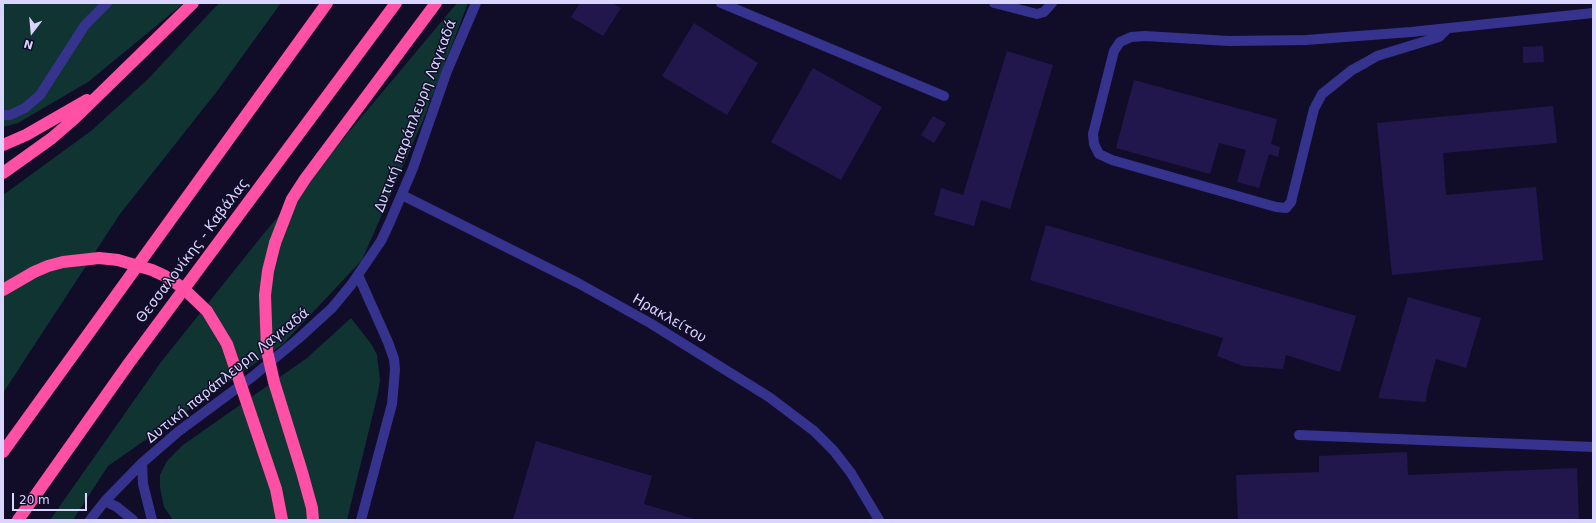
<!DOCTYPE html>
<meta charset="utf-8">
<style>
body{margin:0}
#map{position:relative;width:1596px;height:523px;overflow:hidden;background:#110d29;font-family:"DejaVu Sans",sans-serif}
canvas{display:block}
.frame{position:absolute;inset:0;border:4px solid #d9d5ff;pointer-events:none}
.north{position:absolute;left:12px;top:12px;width:40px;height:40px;-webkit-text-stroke:3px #110d29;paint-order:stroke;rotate:196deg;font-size:11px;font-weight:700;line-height:16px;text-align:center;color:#d9d5ff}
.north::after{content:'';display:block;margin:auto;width:14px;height:18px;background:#d9d5ff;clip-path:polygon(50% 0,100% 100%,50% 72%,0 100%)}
.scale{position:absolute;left:12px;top:493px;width:75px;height:18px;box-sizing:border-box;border:2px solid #d9d5ff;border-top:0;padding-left:5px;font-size:12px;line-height:14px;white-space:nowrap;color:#d9d5ff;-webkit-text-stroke:3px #110d29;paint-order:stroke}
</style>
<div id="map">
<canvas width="1596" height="523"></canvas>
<div class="frame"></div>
<div class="north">N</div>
<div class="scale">20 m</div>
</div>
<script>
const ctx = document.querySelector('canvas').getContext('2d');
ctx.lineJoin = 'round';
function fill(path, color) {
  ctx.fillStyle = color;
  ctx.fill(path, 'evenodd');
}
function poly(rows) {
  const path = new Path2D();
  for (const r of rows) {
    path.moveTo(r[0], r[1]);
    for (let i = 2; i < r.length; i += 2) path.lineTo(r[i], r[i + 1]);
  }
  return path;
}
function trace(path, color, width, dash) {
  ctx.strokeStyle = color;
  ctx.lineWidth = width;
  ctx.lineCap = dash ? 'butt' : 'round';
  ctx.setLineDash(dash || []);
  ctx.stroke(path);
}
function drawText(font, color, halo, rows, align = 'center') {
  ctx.font = font + ' "DejaVu Sans",sans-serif';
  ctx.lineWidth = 3;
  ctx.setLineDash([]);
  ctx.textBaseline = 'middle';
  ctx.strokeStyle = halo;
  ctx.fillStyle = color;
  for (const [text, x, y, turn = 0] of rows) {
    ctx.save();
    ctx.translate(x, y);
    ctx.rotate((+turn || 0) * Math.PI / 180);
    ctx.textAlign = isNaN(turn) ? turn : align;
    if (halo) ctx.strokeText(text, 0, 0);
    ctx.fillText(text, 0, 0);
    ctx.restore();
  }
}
fill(poly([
 [3,3,184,3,88,82,18,123,3,127],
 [219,3,281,3,218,90,120,214,3,393,3,195,91,131,148,79],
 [457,3,468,3,424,118,362,260,283,344,108,466,73,520,50,520,161,362,261,237],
 [351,318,372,345,377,355,380,380,378,393,347,520,173,520,164,507,160,487,160,475,167,461,183,445,307,358]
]), '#0f3432');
fill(poly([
 [580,3,612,3,621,8,603,36,571,17],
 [694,23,758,63,727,115,662,76],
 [1543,46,1544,62,1523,63,1523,47],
 [1007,51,1053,65,1010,209,981,200,974,226,934,215,941,188,963,195],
 [813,68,882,107,841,180,771,142],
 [1134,80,1277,119,1271,144,1280,147,1278,157,1269,154,1259,188,1237,182,1246,150,1219,143,1210,174,1116,148],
 [1553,106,1557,143,1443,153,1446,195,1536,187,1543,260,1392,275,1377,123],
 [933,116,946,123,934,143,921,135],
 [1046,225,1356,316,1340,372,1286,355,1283,369,1243,366,1217,356,1223,338,1030,280],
 [1408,297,1481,318,1466,368,1436,359,1427,391,1426,402,1378,398],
 [536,441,652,476,644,504,697,520,513,520],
 [1407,452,1408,475,1577,468,1579,520,1238,520,1236,475,1319,472,1319,456]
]), '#21174c');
trace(poly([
 [721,3,944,96],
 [994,3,1037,14,1044,12,1052,3],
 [1447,29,1439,37,1377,56,1365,63,1352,70,1322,94,1314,109,1291,202,1286,208,1276,207,1112,160,1099,154,1094,144,1093,134,1114,51,1120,42,1131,37,1145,36,1229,41,1306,40,1411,32,1593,13],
 [3,115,10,115,25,108,40,95,85,25,107,3],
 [402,195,578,283,650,323,769,397,814,431,834,451,851,473,879,520],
 [358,275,388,342,394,359,395,370,392,404,361,520],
 [1299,435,1593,447],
 [142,463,143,484,152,520],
 [105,501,117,507,133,520],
 [90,520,105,501,142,463,179,431,252,377,298,339,332,308,351,285,381,241,389,224,413,168,447,71,476,3]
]), '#35338d', 10);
trace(poly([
 [3,145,26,135,87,100],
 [3,173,52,138,75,118,193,3],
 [275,243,292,199,305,179,436,3],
 [3,452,327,3],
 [18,520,129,363,396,3]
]), '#ff50a6', 12);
trace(poly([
 [275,243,268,271,265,295,267,351,274,382,302,472,312,508,313,520],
 [3,290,34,272,48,266,63,262,99,258,118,260,152,270,165,276,183,288,207,311,227,344,276,489,282,520]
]), '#ff50a6', 12);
drawText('14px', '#d9d5ff', '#110d29', [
 ["Δυτική παράπλευρη Λαγκαδά",416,116,-69],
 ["Θεσσαλονίκης - Καβάλας",193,251,-53],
 ["Ηρακλείτου",669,319,30],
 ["Δυτική παράπλευρη Λαγκαδά",228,376,-39]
]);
</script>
